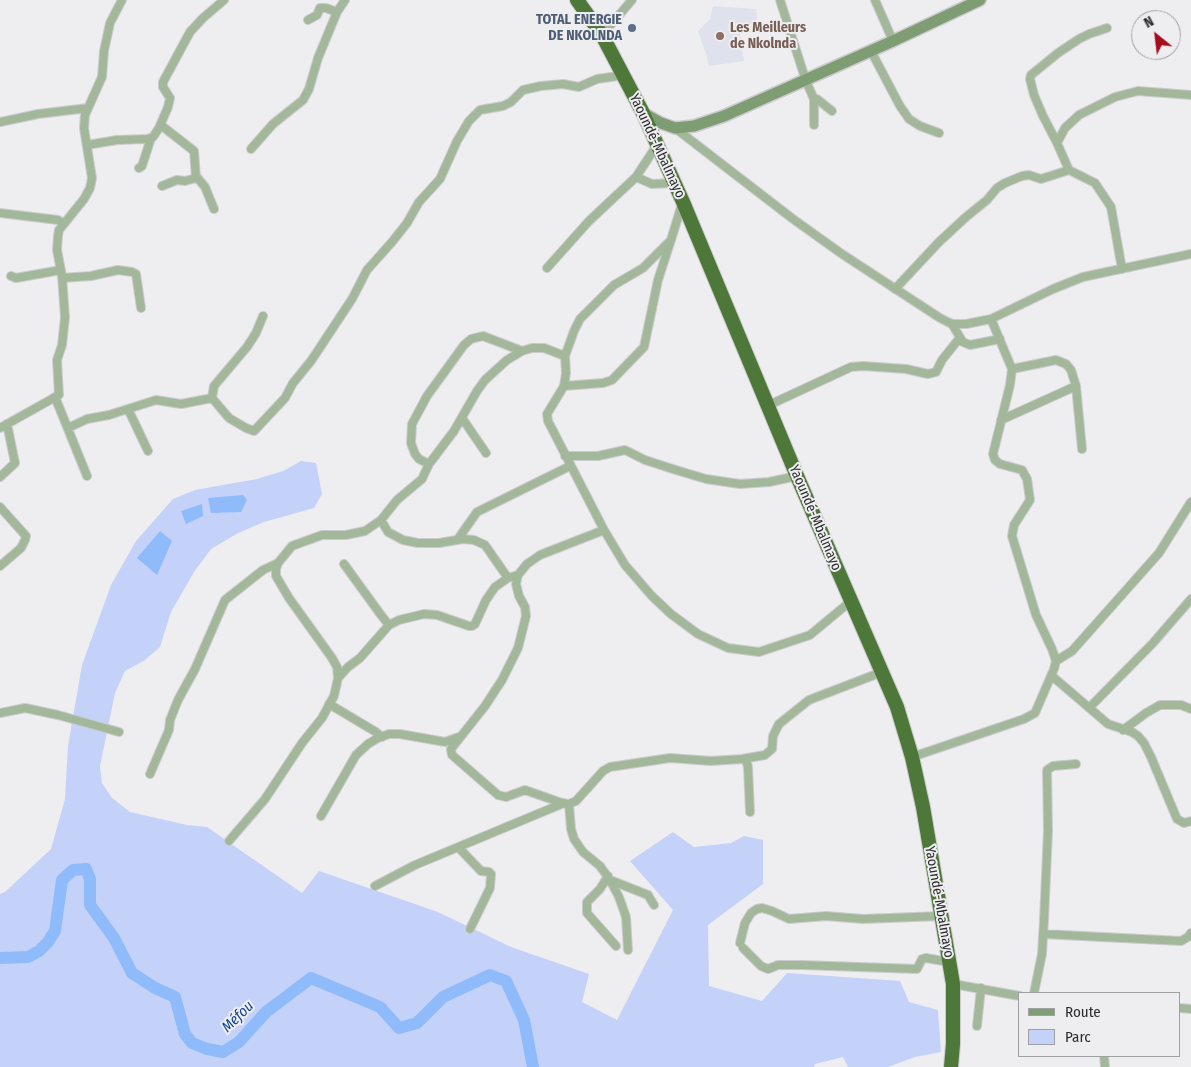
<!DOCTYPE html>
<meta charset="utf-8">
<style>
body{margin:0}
#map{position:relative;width:1191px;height:1067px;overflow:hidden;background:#eeeef1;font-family:"Fira Sans Condensed",sans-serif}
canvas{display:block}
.legend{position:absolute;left:1018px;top:992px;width:162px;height:65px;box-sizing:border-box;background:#eeeef1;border:1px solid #a0a0a3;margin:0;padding:6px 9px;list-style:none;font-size:15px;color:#2c2c2d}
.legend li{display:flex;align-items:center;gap:10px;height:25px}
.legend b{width:25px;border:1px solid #a0a0a3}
.north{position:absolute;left:1131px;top:10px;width:50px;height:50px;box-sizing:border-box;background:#eeeef1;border:1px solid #a0a0a3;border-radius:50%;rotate:331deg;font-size:14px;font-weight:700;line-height:20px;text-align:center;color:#2c2c2d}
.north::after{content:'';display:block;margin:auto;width:18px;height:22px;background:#a60e1d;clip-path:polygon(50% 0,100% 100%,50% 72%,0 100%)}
</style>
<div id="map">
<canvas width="1191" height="1067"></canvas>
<ul class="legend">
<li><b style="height:6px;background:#7f9d72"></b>Route</li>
<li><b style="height:14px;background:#c4d1f9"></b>Parc</li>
</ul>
<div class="north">N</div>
</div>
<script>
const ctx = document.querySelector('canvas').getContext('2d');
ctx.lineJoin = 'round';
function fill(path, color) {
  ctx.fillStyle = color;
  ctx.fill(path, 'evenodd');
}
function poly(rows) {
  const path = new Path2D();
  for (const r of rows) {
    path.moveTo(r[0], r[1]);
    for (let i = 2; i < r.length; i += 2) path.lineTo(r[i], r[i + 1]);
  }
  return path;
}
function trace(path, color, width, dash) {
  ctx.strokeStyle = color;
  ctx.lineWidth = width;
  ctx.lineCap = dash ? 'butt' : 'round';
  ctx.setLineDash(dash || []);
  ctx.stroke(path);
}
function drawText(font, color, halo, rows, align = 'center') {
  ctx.font = font + ' "Fira Sans Condensed",sans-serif';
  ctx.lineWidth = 4;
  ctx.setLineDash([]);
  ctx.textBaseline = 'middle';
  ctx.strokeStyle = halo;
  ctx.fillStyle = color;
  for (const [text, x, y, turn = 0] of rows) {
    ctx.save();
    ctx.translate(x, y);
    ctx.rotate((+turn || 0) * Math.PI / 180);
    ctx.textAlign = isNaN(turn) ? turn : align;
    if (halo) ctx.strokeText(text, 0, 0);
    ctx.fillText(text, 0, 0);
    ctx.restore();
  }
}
fill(poly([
 [713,6,756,9,758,24,739,27,744,61,709,66,707,57,698,31,710,19]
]), '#dfe2ec');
fill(poly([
 [301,461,316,463,322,494,314,508,264,522,238,533,211,549,194,572,171,612,160,647,145,660,125,671,115,693,100,766,102,783,112,798,130,812,187,825,207,827,302,893,319,871,438,912,511,947,589,974,582,1002,617,1020,673,910,630,861,673,832,694,847,731,843,744,836,763,840,763,884,708,925,709,986,762,1001,787,973,900,981,909,1002,938,1010,941,1052,915,1057,888,1067,848,1067,843,1057,815,1064,814,1067,0,1067,0,894,5,892,51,849,65,799,68,746,82,665,111,585,136,541,173,499,195,490,257,479,283,471]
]), '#c4d1f9');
fill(poly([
 [243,495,247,500,241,512,211,513,208,498],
 [202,504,203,516,186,524,181,511],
 [160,531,172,541,157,575,137,558]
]), '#8fbbfb');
trace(poly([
 [0,958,28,957,39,951,48,942,55,931,62,880,73,870,86,869,90,879,90,905,114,938,132,973,155,988,175,997,185,1034,192,1043,207,1049,223,1052,239,1042,266,1012,311,978,380,1007,399,1028,417,1023,443,997,490,975,506,981,524,1020,533,1067]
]), '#8fbbfb', 12);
const street = poly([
 [780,0,806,81,814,99,814,125],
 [875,0,893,41],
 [308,20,317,15,320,8,326,8,337,12,345,0],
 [602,35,632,0],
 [871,51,900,106,909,119,920,126,939,133],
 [814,99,817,99,832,111],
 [0,122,38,114,88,108],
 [159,128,168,107,170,98,163,87,163,82,190,32,203,18,224,0],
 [675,128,793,219,842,254,940,318,952,324,966,324,991,319,1053,289,1083,277,1191,254],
 [1057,143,1043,116,1034,95,1030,79,1031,75,1058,53,1079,39,1089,34,1107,28],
 [87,145,117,140,148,139,153,137,159,128,162,126,194,151,196,178,185,181,177,180,162,186],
 [251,149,273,124,303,100,309,89,318,58,337,12],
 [139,168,142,166,151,138],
 [196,176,205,187,214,209],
 [636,177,652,184,674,183],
 [682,204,671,240,643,268,614,285,580,319,574,331,565,356,566,373,564,386,547,414,548,421,604,530,625,565,651,595,671,614,698,634,728,648,759,652,810,635,851,601],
 [0,213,58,220,64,224],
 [547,268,589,221,636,177,657,145],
 [1122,269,1111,207,1095,183,1069,170,1057,143,1065,128,1079,115,1115,97,1138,91,1191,95],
 [11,276,16,278,61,270],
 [62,278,91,276,118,270,132,272,136,274,141,308],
 [895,289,939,242,966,217,987,200,997,188,1005,183,1022,176,1029,175,1041,179,1069,170],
 [958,340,970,345,1000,339],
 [1012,369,1056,360,1066,364,1071,370,1076,386,1082,449],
 [564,386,603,383,612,380,644,347,658,280,671,240],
 [55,397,87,476],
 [212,398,214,386,247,347,256,333,263,316],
 [767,406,851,367,863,366,906,369,928,374,936,372,942,360,958,340,961,339,952,324],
 [128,409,148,451],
 [462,418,486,453],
 [1001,420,1076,386],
 [0,428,59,395,57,360,62,345,65,317,62,276,57,250,58,236,59,230,84,199,90,188,92,178,84,128,85,115,102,77,104,51,110,23,122,0],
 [68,428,87,419,109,415,156,400,181,404,212,398,229,418,246,428,254,431,285,398,293,383,311,361,352,299,367,270,392,242,407,223,419,202,440,179,457,141,469,121,480,110,503,106,511,102,523,90,541,86,563,84,579,87,597,79,625,75],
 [565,456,598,456,625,450,645,460,676,470,706,479,740,484,769,482,797,476],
 [429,464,419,459,415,454,411,443,412,424,427,396,464,345,471,339,483,336,522,351],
 [0,477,15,463,7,424],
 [0,507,26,536,25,540,21,548,0,566],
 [381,520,388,532,403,540,418,543,439,543,463,539,474,540,485,545,508,578],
 [604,530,540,555,527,564,518,575,516,584,519,596,525,607,526,616,518,648,502,680,485,706,451,749,452,755,498,795,506,797,525,790,562,803,569,804,576,801,603,771,610,767,670,758,711,761,742,759,765,755,772,749,773,736,779,724,809,700,882,672],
 [458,539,477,512,570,466],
 [344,564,381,615,389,625],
 [1056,661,1072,651,1159,553,1191,502],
 [1052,676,1108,724,1132,732,1138,736,1144,743,1151,757,1177,819,1184,823,1191,821],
 [338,678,348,667,360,658,389,625,399,620,424,614,437,615,469,626,472,626,475,624,486,600,495,587,508,578,518,575],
 [329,704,376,732,382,737],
 [1089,708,1153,643,1191,599],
 [0,713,25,708,58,715,119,732],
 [1123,730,1146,713,1160,705,1181,705,1191,709],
 [912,757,1024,719,1035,713,1054,669,1056,661,1052,649,1036,615,1012,536,1014,525,1030,500,1027,479,1022,470,1000,464,995,460,993,454,1010,385,1012,369,991,319],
 [746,759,748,767,750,812],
 [150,774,169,730,170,720,178,700,195,669,225,600,263,570,278,563],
 [569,804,571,829,574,839,583,852,600,866,610,880,619,897,626,917,628,950],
 [321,816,356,755,368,744,378,738,389,734,400,734,445,742,459,737],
 [229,841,265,799,302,743,322,718,334,696,338,678,337,667,332,658,289,598,276,576,276,569,278,563,292,546,322,535,346,535,365,531,381,520,397,500,422,479,429,464,454,431,477,391,485,380,507,360,522,351,532,348,544,348,565,356],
 [459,848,481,871,489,872,491,874,490,888,470,929],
 [608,876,600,889,587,902,587,913,616,946],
 [610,880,648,895,654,905],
 [375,886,415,865,564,803],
 [1043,934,1181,941,1188,937,1191,933],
 [740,943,745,923,751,913,757,909,762,908,772,911,789,919,826,916,863,919,941,916],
 [743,948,761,966,768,969,778,965,801,965,917,969,922,959,926,958,949,962],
 [953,984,1020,996],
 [1034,993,1042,954,1044,920,1048,831,1047,770,1053,766,1076,764],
 [1180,1008,1191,1009],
 [977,1026,981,988],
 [1104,1056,1105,1067]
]);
const secondary = poly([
 [643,113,661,123,675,128,694,126,724,116,893,41,980,0]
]);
const highway = poly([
 [577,0,602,35,643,113,683,202,797,476,897,707,912,757,923,807,953,984,953,1044,951,1067]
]);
trace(street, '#cbcbce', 10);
trace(secondary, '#cbcbce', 14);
trace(highway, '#cbcbce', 16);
trace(street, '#a3b89b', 8);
trace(secondary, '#7f9d72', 11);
trace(highway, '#4d7839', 14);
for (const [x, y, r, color] of [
 [632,28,5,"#5c6f8a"],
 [720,36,5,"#8d6e63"]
]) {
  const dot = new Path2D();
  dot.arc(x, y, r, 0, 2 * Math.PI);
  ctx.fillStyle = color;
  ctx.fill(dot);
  trace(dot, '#eeeef1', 2);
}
drawText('bold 14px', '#4e5e75', '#eeeef1', [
 ["TOTAL ENERGIE",622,20],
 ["DE NKOLNDA",622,36]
], 'right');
drawText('bold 14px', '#785e54', '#eeeef1', [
 ["Les Meilleurs",730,28],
 ["de Nkolnda",730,44]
], 'left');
drawText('14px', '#2c2c2d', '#eeeef1', [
 ["Yaoundé-Mbalmayo",657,146,65],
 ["Yaoundé-Mbalmayo",815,518,67],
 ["Yaoundé-Mbalmayo",939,902,80]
]);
drawText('italic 15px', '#0e448d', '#eeeef1', [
 ["Méfou",238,1017,-44]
]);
</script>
